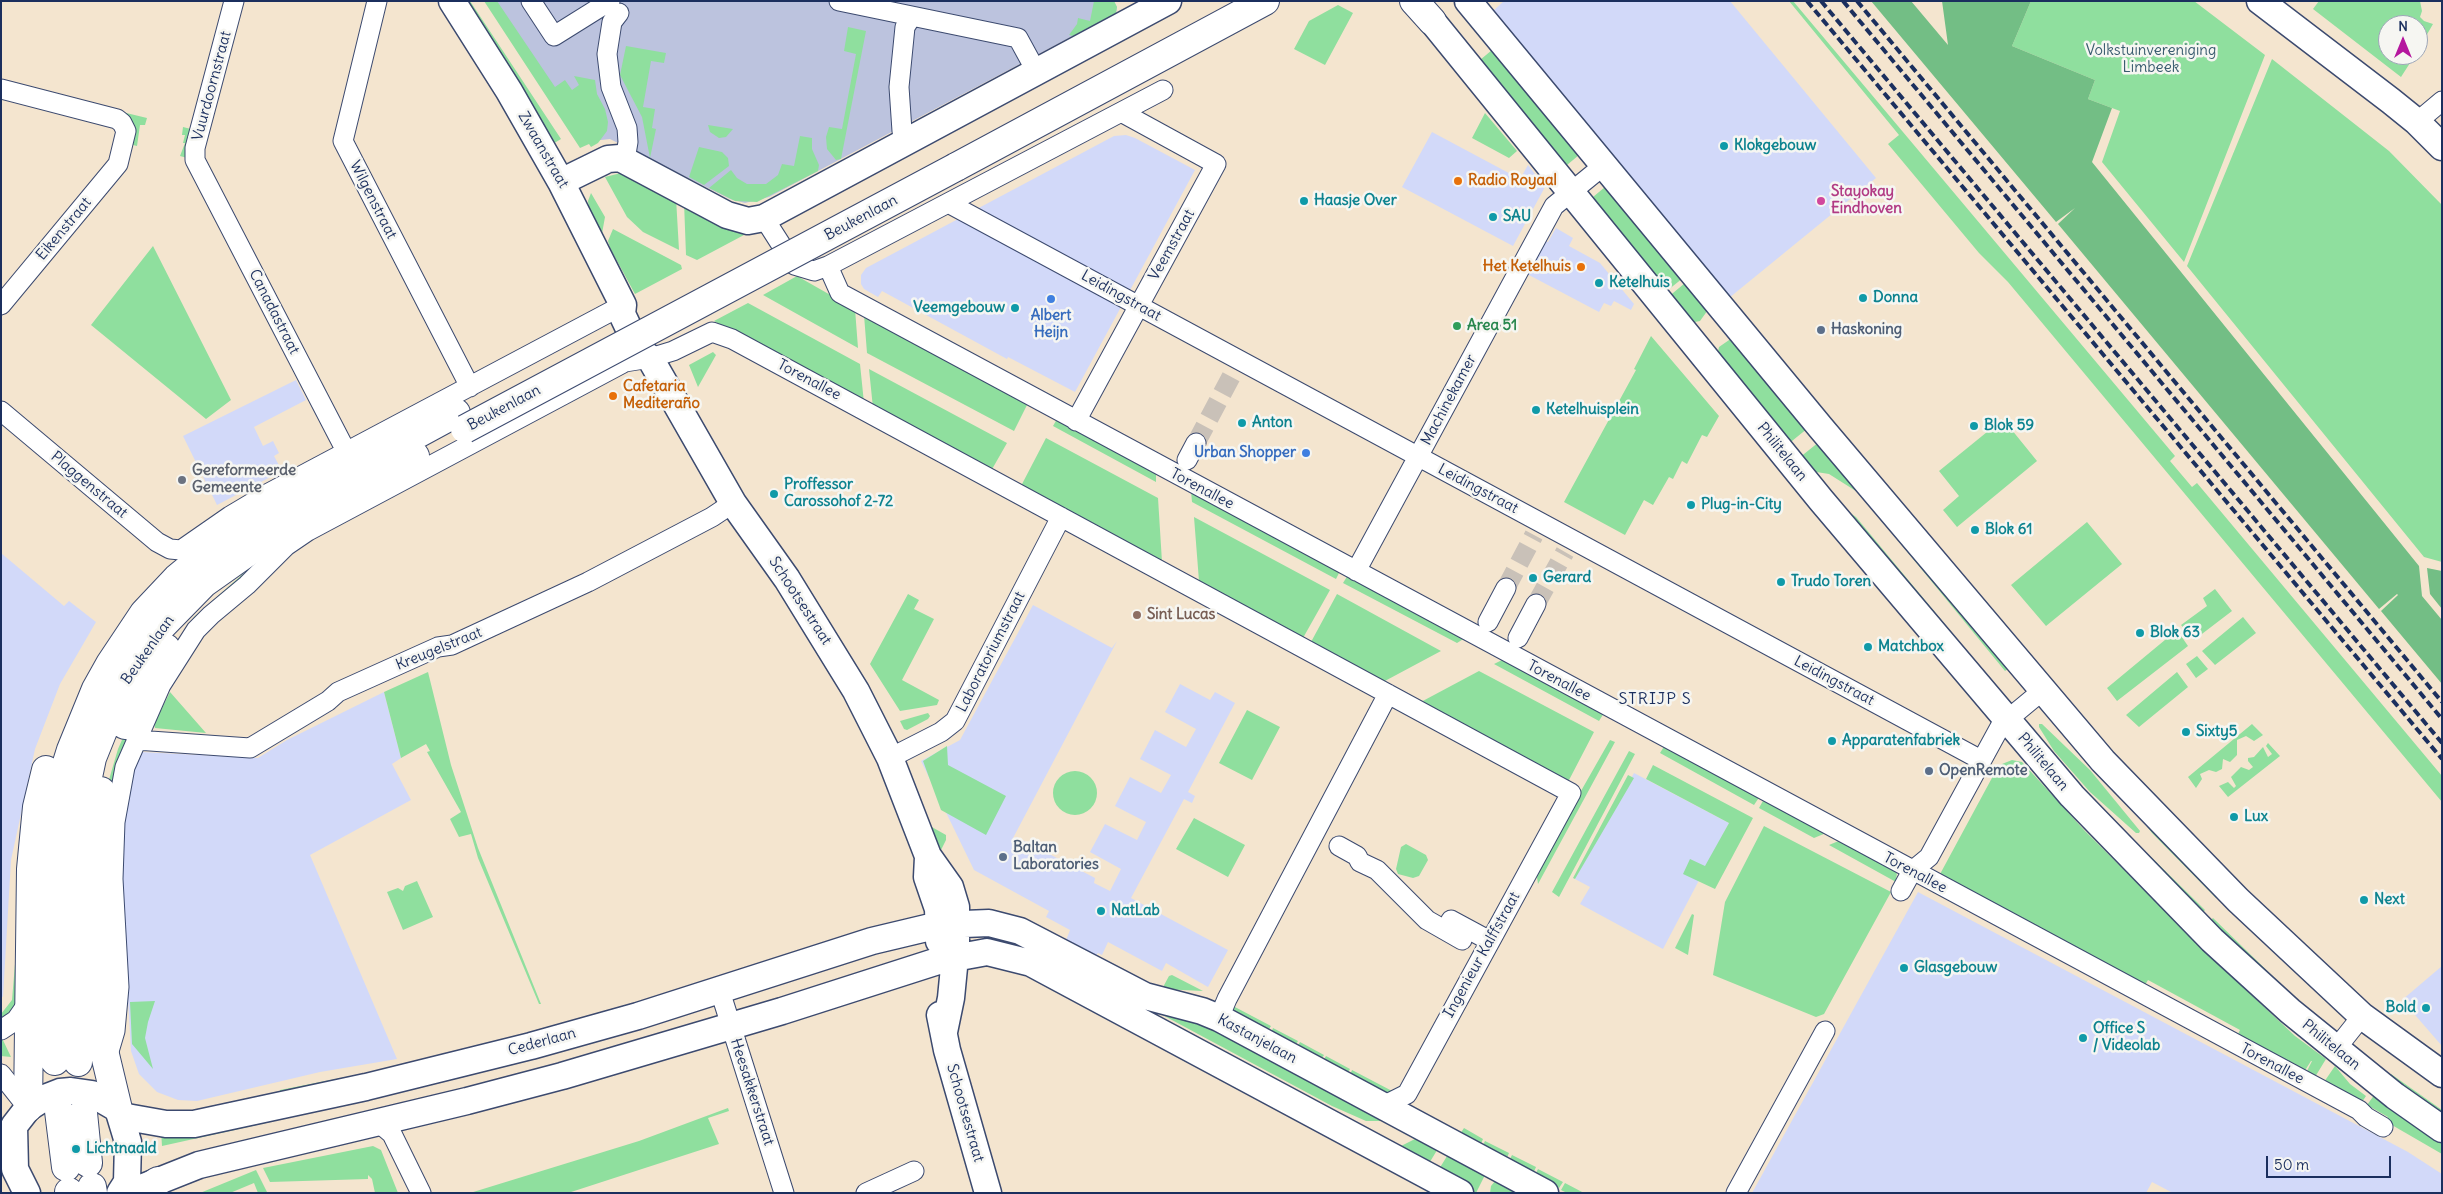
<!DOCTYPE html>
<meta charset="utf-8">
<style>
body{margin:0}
#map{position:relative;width:2443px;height:1194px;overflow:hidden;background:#f4e5cf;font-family:Delius,sans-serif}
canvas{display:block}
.frame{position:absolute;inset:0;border:2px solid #1b2f5e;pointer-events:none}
.north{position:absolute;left:2378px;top:15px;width:50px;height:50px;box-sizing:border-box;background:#f6f6f2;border:1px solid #9ea6b7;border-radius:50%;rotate:0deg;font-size:14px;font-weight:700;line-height:20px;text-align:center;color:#1b2f5e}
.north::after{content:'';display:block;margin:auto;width:18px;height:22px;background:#b5179e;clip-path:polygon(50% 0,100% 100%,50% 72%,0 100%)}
.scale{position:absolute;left:2266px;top:1156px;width:125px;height:22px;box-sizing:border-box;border:2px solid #1b2f5e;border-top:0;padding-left:6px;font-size:15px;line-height:18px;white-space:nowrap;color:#1b2f5e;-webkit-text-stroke:4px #f6f6f2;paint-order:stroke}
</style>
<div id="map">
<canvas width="2443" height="1194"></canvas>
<div class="frame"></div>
<div class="north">N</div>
<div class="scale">50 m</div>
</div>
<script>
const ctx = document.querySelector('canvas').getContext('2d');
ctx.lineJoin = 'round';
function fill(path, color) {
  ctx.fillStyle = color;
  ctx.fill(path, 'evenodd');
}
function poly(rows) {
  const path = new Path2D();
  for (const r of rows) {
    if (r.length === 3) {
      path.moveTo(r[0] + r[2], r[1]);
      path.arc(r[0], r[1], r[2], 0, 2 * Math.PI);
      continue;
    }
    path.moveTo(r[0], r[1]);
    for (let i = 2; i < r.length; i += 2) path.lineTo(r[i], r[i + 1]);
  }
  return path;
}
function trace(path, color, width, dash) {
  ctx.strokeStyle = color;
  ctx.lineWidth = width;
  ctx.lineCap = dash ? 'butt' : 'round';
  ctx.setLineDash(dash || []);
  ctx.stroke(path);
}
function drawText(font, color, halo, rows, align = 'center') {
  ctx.font = font + ' Delius,sans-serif';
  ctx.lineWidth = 5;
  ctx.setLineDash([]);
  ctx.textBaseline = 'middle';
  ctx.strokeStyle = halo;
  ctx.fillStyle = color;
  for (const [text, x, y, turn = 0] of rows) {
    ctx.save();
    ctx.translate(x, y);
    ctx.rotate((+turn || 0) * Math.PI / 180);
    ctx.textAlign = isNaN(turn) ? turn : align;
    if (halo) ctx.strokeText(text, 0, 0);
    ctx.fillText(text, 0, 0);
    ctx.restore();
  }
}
fill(poly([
 [1504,1,1730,1,1876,178,1729,298,1493,11],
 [1432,132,1520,179,1528,165,1545,187,1513,246,1402,187],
 [1126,135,1135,138,1195,170,1075,392,1008,357,1007,359,882,291,878,297,864,289,861,284,861,275,866,268,1114,136],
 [1556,228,1573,238,1569,246,1600,263,1634,304,1631,310,1614,301,1611,306,1604,303,1599,312,1527,274,1545,241,1548,242],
 [296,380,306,400,254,427,263,446,273,441,279,453,274,456,282,471,217,505,183,436],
 [1,553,64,606,69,601,96,622,60,684,35,749,11,860,3,997,1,996],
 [1033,605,1112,648,1117,641,1012,840,1014,841,1016,837,1034,846,1095,878,1094,883,1110,891,1121,869,1090,852,1105,824,1137,840,1146,822,1115,806,1130,777,1161,793,1171,775,1140,759,1155,730,1186,747,1196,729,1165,712,1180,684,1210,700,1215,692,1235,703,1188,792,1195,796,1192,803,1184,799,1131,898,1228,950,1208,987,1166,963,1162,971,1108,942,1102,955,1098,953,1094,958,1065,943,1070,930,1046,917,1049,911,974,870,921,761,960,740],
 [384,692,401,758,392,764,411,800,310,855,397,1059,320,1072,197,1101,178,1100,157,1092,139,1074,131,1051,121,877,123,825,133,772,141,752,258,758,287,740],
 [1634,773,1729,823,1663,949,1580,904,1590,887,1575,879],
 [1918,892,2408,1152,2442,1174,2442,1193,2173,1193,2152,1182,2146,1193,1752,1193],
 [2442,966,2442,1046,2402,1000]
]), '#d2d9f9');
fill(poly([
 [494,1,1114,1,1117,7,1116,13,769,197,745,203,730,199,610,139,583,142]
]), '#bcc3de');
fill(poly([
 [461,1,470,1,561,139,551,145],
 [484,1,497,1,555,87,565,80,572,90,579,85,574,76,595,80,597,94,605,109,608,122,607,131,598,143,591,147,589,144,580,148],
 [1094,1,1114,1,1117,7,1116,13,1073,36,1069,35,1077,24,1078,18,1090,21],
 [1789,1,1793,1,2175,456,2170,461,2192,487,2197,483,2442,776,2442,802,2008,282,1979,253,1888,144,1899,135],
 [2031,1,2194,1,2265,55,2184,262,2102,162,2120,111,2088,99,2095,80,2012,46],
 [2319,1,2420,1,2422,11,2420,17,2424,21,2433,24,2418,50,2418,25,2409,22,2388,25,2388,55,2399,55,2410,63,2401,77,2313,9],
 [1338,5,1353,13,1325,65,1294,49,1309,21],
 [848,27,866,31,841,159,836,160,827,149,826,137,829,127,842,129,856,54,844,51],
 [1498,45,1585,150,1561,170,1474,65],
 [626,46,666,53,664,63,651,61,643,107,655,109,652,128,656,129,650,158,642,117,620,75],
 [2272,59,2389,151,2442,205,2442,562,2424,557,2187,266],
 [118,111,147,118,145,125,140,125,137,146,129,144],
 [1485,113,1517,151,1509,158,1472,138],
 [708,125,733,129,726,137,719,138,710,132],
 [183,127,195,130,191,159,180,156,185,143,183,143,185,135,182,135],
 [800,136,812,138,812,149,819,165,818,171,757,202,735,201,709,188,731,170,737,178,747,184,766,184,778,175,782,164,794,166],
 [699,147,722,152,728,158,729,166,704,185,689,177],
 [621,173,676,198,679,250,643,232,627,217,605,177],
 [1611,182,1688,274,1663,294,1587,202],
 [591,193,605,217,601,239,589,210,588,201],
 [684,202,715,218,744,235,697,260,686,255],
 [613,229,681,265,682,269,635,294,610,248,608,241],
 [153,246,231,400,206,419,91,325],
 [797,276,855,309,858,348,763,295],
 [1691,278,1710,307,1700,321,1690,323,1667,298],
 [748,303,860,364,864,403,714,321],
 [864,315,1028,403,1014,431,867,353],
 [1651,336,1719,416,1707,437,1702,435,1687,464,1682,461,1673,479,1669,477,1653,505,1644,500,1625,535,1564,502,1636,370,1634,369],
 [1732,338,1813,424,1787,445,1717,356,1719,347],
 [713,352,716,355,698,387,689,365],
 [869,369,1007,443,991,471,873,408],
 [1057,419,1156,471,1156,482,1053,426],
 [2003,419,2037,461,1957,527,1943,510,1959,496,1939,471],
 [1046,438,1158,498,1162,562,1021,486],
 [1824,438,2011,667,2005,671,1859,493,1829,474,1810,471,1799,458],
 [1191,491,1340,571,1336,579,1192,502],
 [1840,506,1856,517,1992,681,1987,685],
 [1194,517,1330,590,1303,638,1199,581],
 [2087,522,2122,564,2046,626,2011,585],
 [268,552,170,654,102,864,106,790,118,749,129,724,160,666,194,617],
 [1348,575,1465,638,1457,643,1343,583],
 [2215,589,2232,611,2194,640,2181,625,2207,606,2203,598],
 [908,594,919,600,914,609,934,619,902,680,939,700,937,705,900,711,870,664],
 [1337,594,1441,651,1383,682,1311,642],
 [2243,617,2256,633,2215,665,2202,651],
 [2177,630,2188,646,2117,701,2107,688],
 [2197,656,2208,669,2196,678,2186,664],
 [1504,659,1604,713,1599,721,1494,664],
 [1479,671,1594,732,1568,782,1419,703],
 [428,672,451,765,478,848,541,1004,539,1004,478,858,471,834,459,837,450,819,461,812,427,752,430,751,426,744,401,758,384,692],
 [2177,672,2188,687,2139,727,2126,715],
 [170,692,206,733,155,728,154,724],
 [1247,710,1280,727,1252,780,1219,763],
 [928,713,930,716,928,719,907,730,904,729,900,721],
 [2039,724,2042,724,2090,770,2140,831,2139,833,2136,833,2090,792,2054,751,2039,727],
 [2252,724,2263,735,2254,741,2246,736,2237,740,2237,755,2230,762,2223,759,2222,769,2216,772,2209,770,2200,774,2202,779,2196,788,2188,777],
 [1610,740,1615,742,1538,884,1536,870],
 [2268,743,2280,756,2228,797,2219,786,2228,782,2234,788,2236,786,2231,777,2241,767,2249,770,2253,767,2248,761,2248,758,2254,757,2263,747,2268,757,2272,754,2266,746],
 [1665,745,1760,796,1754,805,1660,753],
 [947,746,948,765,1006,796,986,835,941,810,923,761],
 [1629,751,1635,754,1559,897,1552,892],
 [2012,760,2022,762,2085,831,2228,973,2295,1036,2326,1059,2315,1077,2307,1071,2312,1061,2311,1061,2304,1072,2237,1036,2240,1030,2148,980,2145,985,1939,876,1993,776,2002,764],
 [1653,765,1753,818,1715,889,1683,874,1690,859,1705,866,1729,823,1646,779],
 [1075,793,22],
 [1628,775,1634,778,1575,879,1573,878],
 [2114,783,2222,892,2216,898,2152,833],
 [1764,799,1826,833,1814,838,1759,808],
 [1194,818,1245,845,1228,877,1176,849],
 [930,826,946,835,946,840,941,850],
 [1764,826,1891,892,1824,1014,1816,1017,1713,975,1725,902],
 [2115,826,2151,857,2205,910,2200,915],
 [1841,840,1897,871,1896,882,1829,845],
 [1406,844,1426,855,1428,860,1419,876,1413,878,1398,874,1396,869,1401,847],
 [417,881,433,917,403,930,387,892,398,888,403,891,405,886],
 [1692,914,1694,915,1688,955,1675,948],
 [2213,918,2292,995,2330,1027,2328,1030,2209,922],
 [17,940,17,1007,1,1022,1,1014,12,1000],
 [1172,975,1203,991,1162,989,1169,976],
 [155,1001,148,1022,145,1038,153,1069,132,1044,130,1002],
 [1144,1005,1190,1012,1392,1121,1366,1121,1332,1106],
 [1233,1006,1271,1026,1268,1031,1231,1014],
 [1273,1028,1298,1041,1295,1046,1271,1033],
 [1,1036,11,1057,1,1056],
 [1300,1042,1324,1055,1321,1060,1297,1047],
 [1326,1056,1350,1069,1347,1074,1323,1061],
 [2335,1066,2350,1084,2366,1096,2362,1102,2324,1082],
 [1352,1070,1394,1092,1389,1095,1350,1075],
 [2391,1074,2442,1110,2442,1118,2387,1080],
 [351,1076,351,1077,280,1093,280,1090],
 [2375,1094,2442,1141,2442,1154,2385,1121,2388,1117,2367,1105],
 [378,1096,266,1123,162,1146,161,1130],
 [728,1108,729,1111,708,1118,719,1144,568,1193,470,1193,639,1141],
 [1464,1128,1483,1139,1480,1146,1456,1140],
 [1417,1138,1442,1142,1425,1170,1397,1148],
 [1485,1141,1509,1153,1506,1160,1482,1147],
 [373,1146,381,1150,398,1193,375,1193,372,1179,368,1175,368,1179,270,1182,263,1168],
 [1452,1148,1486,1173,1476,1193,1472,1193,1436,1174],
 [1512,1155,1536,1167,1533,1174,1509,1161],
 [1538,1169,1563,1182,1559,1188,1535,1175],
 [256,1170,267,1192,258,1193,254,1183,230,1193,200,1193],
 [1495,1181,1536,1193,1490,1193,1491,1186],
 [1565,1183,1584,1193,1567,1193,1561,1190]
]), '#8fdf9e');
fill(poly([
 [1871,1,1911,1,1948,45,1942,1,2031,1,2012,46,2095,80,2088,99,2112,108,2092,162,2419,566,2422,596,2442,620,2442,684,2381,611,2398,595,2397,594,2379,609,2058,224,2075,208,2056,222],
 [2427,568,2442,571,2442,609,2430,594]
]), '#73be85');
trace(poly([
 [1196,443,1233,373],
 [1506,588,1534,535],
 [1536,604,1565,552]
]), '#c9c1b8', 19, [19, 9]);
const street = poly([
 [234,1,195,148,195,160,347,453],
 [377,1,343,141,470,387],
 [531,1,554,36,610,1],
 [839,1,1018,38,1036,71],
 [619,13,612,22,607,54,611,87,627,128,628,142,625,160],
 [1,89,117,119,122,123,126,131,118,164,1,305],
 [2417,122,2442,101],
 [907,141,902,131,899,87,905,27,912,16],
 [948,203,1981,760],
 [764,218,794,265,814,271,828,266,1163,90],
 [828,266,840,293,2359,1110,2366,1117,2383,1127],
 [1,411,157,542,170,549,181,550,230,516,267,494,623,305],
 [1076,421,1216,164,1121,112],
 [1187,460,1196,443],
 [1356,571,1554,206,1603,166],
 [1488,622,1506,588],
 [1518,638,1536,604],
 [136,740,250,748,328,701,338,692,438,647,452,645,588,582,712,517,733,503],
 [890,758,941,732,955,721,1061,517],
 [1339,846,1357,856,1360,862,1377,870,1427,920,1462,940],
 [1901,891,1912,871,1929,857,2001,725,2042,691],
 [1450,922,1451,920,1490,941],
 [720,991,784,1193],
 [1219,1018,1227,999,1388,694],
 [1,1030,16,1020,30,1000],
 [2335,1050,2362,1016],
 [107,1058,115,1031,119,987,113,879,115,822,125,767,161,685,196,630,211,615,247,585,286,546,308,531,625,362,650,358,673,351,712,332,732,339,1571,793,1407,1094,1383,1106],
 [1,1074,28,1108],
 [379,1123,392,1134,421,1193],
 [866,1193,914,1171],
 [1736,1193,1825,1031]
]);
const secondary = poly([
 [452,1,509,91,561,182,623,305],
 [1468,1,1821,428,2103,761,2238,900,2362,1016,2442,1074],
 [2260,1,2391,101,2417,122,2442,147],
 [1432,21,1821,500,2072,796,2212,940,2290,1011,2395,1096,2442,1129],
 [561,182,608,159,620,158,727,215,748,221,764,218,1168,1],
 [623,305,622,314,639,350,650,358,733,503,787,579,856,691,890,758,928,856,950,887,956,907,956,947,951,998,944,1032],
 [928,857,927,877,938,909,939,941],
 [940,1015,947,1050,988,1193],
 [121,1116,166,1124,194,1124,366,1087,531,1046,638,1016,872,941,939,925,989,923,1020,931,1145,996,1202,1011,1219,1018,1545,1193],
 [136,1190,199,1165,467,1101,562,1076,782,1011,938,961,987,952,1031,963,1460,1193],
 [27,1193,15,1169,14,1126,28,1108,42,1099,60,1092,71,1091,92,1094,118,1109,128,1142,127,1182,120,1193]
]);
const primary = poly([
 [1414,1,1432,21],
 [956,167,1265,1],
 [125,725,166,648],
 [101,791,97,819,100,1034,118,1109],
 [55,1061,50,879,55,815,61,782,71,750,96,689,110,664,144,613,177,578,206,554,255,522,456,413],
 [78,1062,74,969,79,819,92,758,117,696,130,673,159,629,204,583,269,537,415,456],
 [28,1108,31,869,37,807,46,770],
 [59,1111,66,1167],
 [83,1113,88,1163],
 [92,1187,93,1193],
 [69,1192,69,1193],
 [141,1193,158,1181]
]);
trace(street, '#3c4a6f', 21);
trace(secondary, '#3c4a6f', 29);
trace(primary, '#3c4a6f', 30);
trace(street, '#fff', 19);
trace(secondary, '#fff', 26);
trace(primary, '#fff', 28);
trace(poly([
 [1807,1,2442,759],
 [1821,1,2442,743],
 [1843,1,2442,719],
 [1857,1,2442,702]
]), '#1b2f5e', 4, [8, 4]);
const primaryBridge = poly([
 [465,429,956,167]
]);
trace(primaryBridge, '#3c4a6f', 30, []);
trace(primaryBridge, '#fff', 28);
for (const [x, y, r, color] of [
 [1724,146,5,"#0f9aa8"],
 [1458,181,5,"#e8710a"],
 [1304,201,5,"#0f9aa8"],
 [1821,201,5,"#d1479c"],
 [1493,217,5,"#0f9aa8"],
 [1581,267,5,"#e8710a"],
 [1599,283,5,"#0f9aa8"],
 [1863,298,5,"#0f9aa8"],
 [1051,299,5,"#3f7fe0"],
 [1015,308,5,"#0f9aa8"],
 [1457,326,5,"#2e9e5b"],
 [1821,330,5,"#5c6f8a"],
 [613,396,5,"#e8710a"],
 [1536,410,5,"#0f9aa8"],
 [1242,423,5,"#0f9aa8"],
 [1974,426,5,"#0f9aa8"],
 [1306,453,5,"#3f7fe0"],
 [182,480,5,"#6b7280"],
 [774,494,5,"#0f9aa8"],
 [1691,505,5,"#0f9aa8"],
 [1975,530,5,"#0f9aa8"],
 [1533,578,5,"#0f9aa8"],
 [1781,582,5,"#0f9aa8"],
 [1137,615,5,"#8d6e63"],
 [2140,633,5,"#0f9aa8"],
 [1868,647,5,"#0f9aa8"],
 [2186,732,5,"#0f9aa8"],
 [1832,741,5,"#0f9aa8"],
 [1929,771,5,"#5c6f8a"],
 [2234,817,5,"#0f9aa8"],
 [1003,857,5,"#5c6f8a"],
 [2364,900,5,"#0f9aa8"],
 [1101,911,5,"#0f9aa8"],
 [1904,968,5,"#0f9aa8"],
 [2426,1008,5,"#0f9aa8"],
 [2083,1038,5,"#0f9aa8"],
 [76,1149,5,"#0f9aa8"]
]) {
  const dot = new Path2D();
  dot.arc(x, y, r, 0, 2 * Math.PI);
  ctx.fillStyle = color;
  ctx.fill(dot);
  trace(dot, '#f6f6f2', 2);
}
drawText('15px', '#385b6e', '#f6f6f2', [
 ["Volkstuinvereniging",2151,51],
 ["Limbeek",2151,68]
]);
drawText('15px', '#1b2f5e', '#f6f6f2', [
 ["Vuurdoornstraat",212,86,-75],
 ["Zwaanstraat",543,150,60],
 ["Wilgenstraat",373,200,63],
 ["Beukenlaan",861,218,-28],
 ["Eikenstraat",64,229,-50],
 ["Veemstraat",1172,245,-61],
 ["Leidingstraat",1121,296,29],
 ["Canadastraat",274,312,63],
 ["Torenallee",809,380,28],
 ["Machinekamer",1449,400,-62],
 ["Beukenlaan",504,408,-28],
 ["Philitelaan",1782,452,51],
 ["Plaggenstraat",89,485,40],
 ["Torenallee",1202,489,28],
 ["Leidingstraat",1478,489,28],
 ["Schootsestraat",800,601,57],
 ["Kreugelstraat",439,649,-22],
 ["Beukenlaan",148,650,-55],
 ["Laboratoriumstraat",991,652,-63],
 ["Torenallee",1559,681,28],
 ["Leidingstraat",1834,681,28],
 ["Philitelaan",2043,762,50],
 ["Torenallee",1915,873,28],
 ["Ingenieur Kalffstraat",1482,955,-61],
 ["Kastanjelaan",1257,1039,28],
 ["Cederlaan",542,1042,-15],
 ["Philitelaan",2331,1045,39],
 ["Torenallee",2272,1064,28],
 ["Heesakkerstraat",752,1092,72],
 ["Schootsestraat",965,1113,74]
]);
drawText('bold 15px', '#0d838f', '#f6f6f2', [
 ["Klokgebouw",1734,146],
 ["Haasje Over",1314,201],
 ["SAU",1503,217],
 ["Ketelhuis",1609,283],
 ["Donna",1873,298],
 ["Veemgebouw",1005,308,"right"],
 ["Ketelhuisplein",1546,410],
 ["Anton",1252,423],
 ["Blok 59",1984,426],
 ["Proffessor",784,485],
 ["Carossohof 2-72",784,502],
 ["Plug-in-City",1701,505],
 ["Blok 61",1985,530],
 ["Gerard",1543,578],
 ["Trudo Toren",1791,582],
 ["Blok 63",2150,633],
 ["Matchbox",1878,647],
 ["Sixty5",2196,732],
 ["Apparatenfabriek",1842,741],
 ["Lux",2244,817],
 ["Next",2374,900],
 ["NatLab",1111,911],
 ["Glasgebouw",1914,968],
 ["Bold",2416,1008,"right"],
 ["Office S",2093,1029],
 ["/ Videolab",2093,1046],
 ["Lichtnaald",86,1149]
], 'left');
drawText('bold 15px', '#c56008', '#f6f6f2', [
 ["Radio Royaal",1468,181],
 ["Het Ketelhuis",1571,267,"right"],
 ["Cafetaria",623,387],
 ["Mediteraño",623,404]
], 'left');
drawText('bold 15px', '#b23c85', '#f6f6f2', [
 ["Stayokay",1831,192],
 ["Eindhoven",1831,209]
], 'left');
drawText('bold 15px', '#366cbe', '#f6f6f2', [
 ["Albert",1051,316],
 ["Heijn",1051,333],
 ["Urban Shopper",1296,453,"right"]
]);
drawText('bold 15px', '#27864d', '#f6f6f2', [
 ["Area 51",1467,326]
], 'left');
drawText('bold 15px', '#4e5e75', '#f6f6f2', [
 ["Haskoning",1831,330],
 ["OpenRemote",1939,771],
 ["Baltan",1013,848],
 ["Laboratories",1013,865]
], 'left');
drawText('bold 15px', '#5b616d', '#f6f6f2', [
 ["Gereformeerde",192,471],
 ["Gemeente",192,488]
], 'left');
drawText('bold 15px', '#785e54', '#f6f6f2', [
 ["Sint Lucas",1147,615]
], 'left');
ctx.letterSpacing = '1px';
drawText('16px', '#1b2f5e', '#f6f6f2', [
 ["STRIJP S",1655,699]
]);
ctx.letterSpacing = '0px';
</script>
